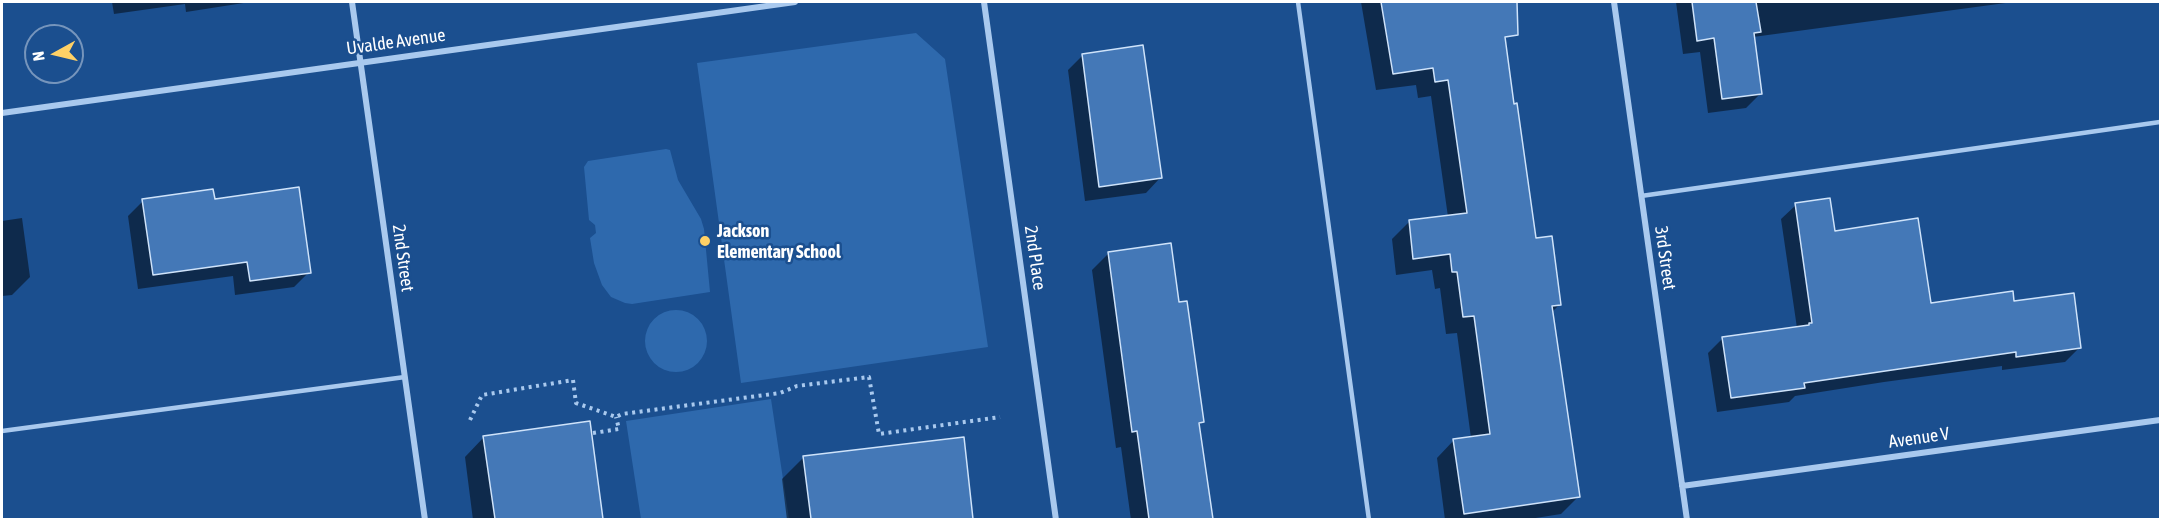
<!DOCTYPE html>
<style>
body{margin:0}
#map{position:relative;width:2162px;height:521px;overflow:hidden;background:#1b4f8f;font-family:"Asap Condensed",sans-serif}
canvas{display:block}
.frame{position:absolute;inset:0;border:3px solid #fff;pointer-events:none}
.north{position:absolute;left:24px;top:24px;width:60px;height:60px;box-sizing:border-box;background:#1b4f8f;border:2px solid #7695bc;border-radius:50%;rotate:262deg;font-size:16px;font-weight:700;line-height:24px;text-align:center;color:#fff}
.north::after{content:'';display:block;margin:auto;width:21px;height:27px;background:#ffd166;clip-path:polygon(50% 0,100% 100%,50% 72%,0 100%)}
</style>
<div id="map">
<canvas width="2162" height="521"></canvas>
<div class="frame"></div>
<div class="north">N</div>
</div>
<script>
const ctx = document.querySelector('canvas').getContext('2d');
ctx.lineJoin = 'round';
function fill(path, color) {
  ctx.fillStyle = color;
  ctx.fill(path, 'evenodd');
}
function poly(rows) {
  const path = new Path2D();
  for (const r of rows) {
    if (r.length === 3) {
      path.moveTo(r[0] + r[2], r[1]);
      path.arc(r[0], r[1], r[2], 0, 2 * Math.PI);
      continue;
    }
    path.moveTo(r[0], r[1]);
    for (let i = 2; i < r.length; i += 2) path.lineTo(r[i], r[i + 1]);
  }
  return path;
}
function trace(path, color, width, dash) {
  ctx.strokeStyle = color;
  ctx.lineWidth = width;
  ctx.lineCap = dash ? 'butt' : 'round';
  ctx.setLineDash(dash || []);
  ctx.stroke(path);
}
function drawText(font, color, halo, rows, align = 'center') {
  ctx.font = font + ' "Asap Condensed",sans-serif';
  ctx.lineWidth = 5;
  ctx.setLineDash([]);
  ctx.textBaseline = 'middle';
  ctx.strokeStyle = halo;
  ctx.fillStyle = color;
  for (const [text, x, y, turn = 0] of rows) {
    ctx.save();
    ctx.translate(x, y);
    ctx.rotate((+turn || 0) * Math.PI / 180);
    ctx.textAlign = isNaN(turn) ? turn : align;
    if (halo) ctx.strokeText(text, 0, 0);
    ctx.fillText(text, 0, 0);
    ctx.restore();
  }
}
fill(poly([
 [916,33,945,59,988,347,741,383,697,63],
 [666,149,670,150,678,180,701,219,704,229,710,292,632,304,625,303,611,297,602,285,594,263,590,238,596,233,595,225,589,220,584,167,588,161],
 [676,341,31],
 [771,399,789,519,641,519,626,421]
]), '#2e69ad');
fill(poly([
 [112,2,250,2,186,12,185,4,114,14],
 [1361,2,1495,2,1534,240,1560,304,1551,313,1578,497,1561,514,1523,520,1445,520,1437,458,1454,440,1471,438,1457,333,1446,334,1440,288,1435,289,1432,270,1396,275,1392,239,1409,222,1448,217,1431,96,1418,98,1416,85,1376,90],
 [1676,2,2013,2,1753,37,1761,93,1746,108,1708,113,1700,52,1683,54],
 [1083,55,1160,178,1146,193,1085,201,1068,70],
 [143,201,213,201,309,272,294,287,235,295,233,276,138,289,128,216],
 [1796,205,1929,305,2079,348,2065,362,2002,370,2002,366,1884,382,1795,396,1789,402,1717,412,1708,353,1723,338,1797,328,1781,219],
 [22,218,30,277,12,295,2,296,2,221],
 [1109,253,1178,303,1202,422,1198,426,1211,520,1131,520,1121,447,1116,448,1092,270],
 [588,423,602,520,473,520,465,457,484,437],
 [963,439,972,520,787,520,782,479,804,457]
]), '#0007');
const building = poly([
 [1381,2,1517,2,1518,35,1505,37,1514,104,1517,103,1536,238,1552,236,1561,305,1552,306,1580,497,1464,514,1453,439,1490,434,1474,316,1463,317,1457,272,1452,272,1450,254,1413,259,1409,220,1467,213,1448,80,1435,82,1433,68,1393,74,1381,2],
 [1692,2,1756,2,1761,32,1754,33,1762,94,1722,99,1714,38,1697,41,1692,2],
 [1143,45,1162,178,1099,187,1082,54,1143,45],
 [299,187,311,273,250,281,247,262,153,275,142,199,213,189,215,199,299,187],
 [1830,198,1835,231,1918,218,1931,303,2013,291,2014,301,2074,293,2081,348,2016,357,2016,352,1899,369,1804,383,1805,388,1731,398,1722,337,1809,325,1809,323,1812,323,1795,203,1830,198],
 [1171,243,1179,302,1187,301,1204,422,1199,423,1213,519,1149,519,1137,431,1132,432,1108,252,1171,243],
 [590,421,603,519,495,519,483,436,590,421],
 [964,437,973,519,811,519,803,456,964,437]
]);
fill(building, '#4478b7');
trace(building, '#cfe3fa', 1.5);
trace(poly([
 [470,420,482,395,573,380,576,403,616,417,622,414,780,393,797,386,869,377,879,434,1000,417],
 [593,433,619,429,616,417]
]), '#a9c9ee', 4, [3, 4.5]);
trace(poly([
 [1298,2,1369,520],
 [1641,196,2160,122],
 [2,431,405,377]
]), '#a9c9ee', 4.5);
trace(poly([
 [352,2,425,520],
 [984,2,1056,520],
 [1614,2,1687,520],
 [2,113,795,2],
 [1682,486,2160,420]
]), '#a9c9ee', 6);
for (const [x, y, r, color] of [
 [705,241,6,"#ffd166"]
]) {
  const dot = new Path2D();
  dot.arc(x, y, r, 0, 2 * Math.PI);
  ctx.fillStyle = color;
  ctx.fill(dot);
  trace(dot, '#1b4f8f', 2);
}
drawText('18px', '#fff', '#1b4f8f', [
 ["Uvalde Avenue",396,42,-8],
 ["2nd Street",403,258,82],
 ["2nd Place",1035,258,82],
 ["3rd Street",1665,258,82],
 ["Avenue V",1919,438,-8]
]);
drawText('bold 18px', '#fff', '#1b4f8f', [
 ["Jackson",717,231],
 ["Elementary School",717,252]
], 'left');
</script>
